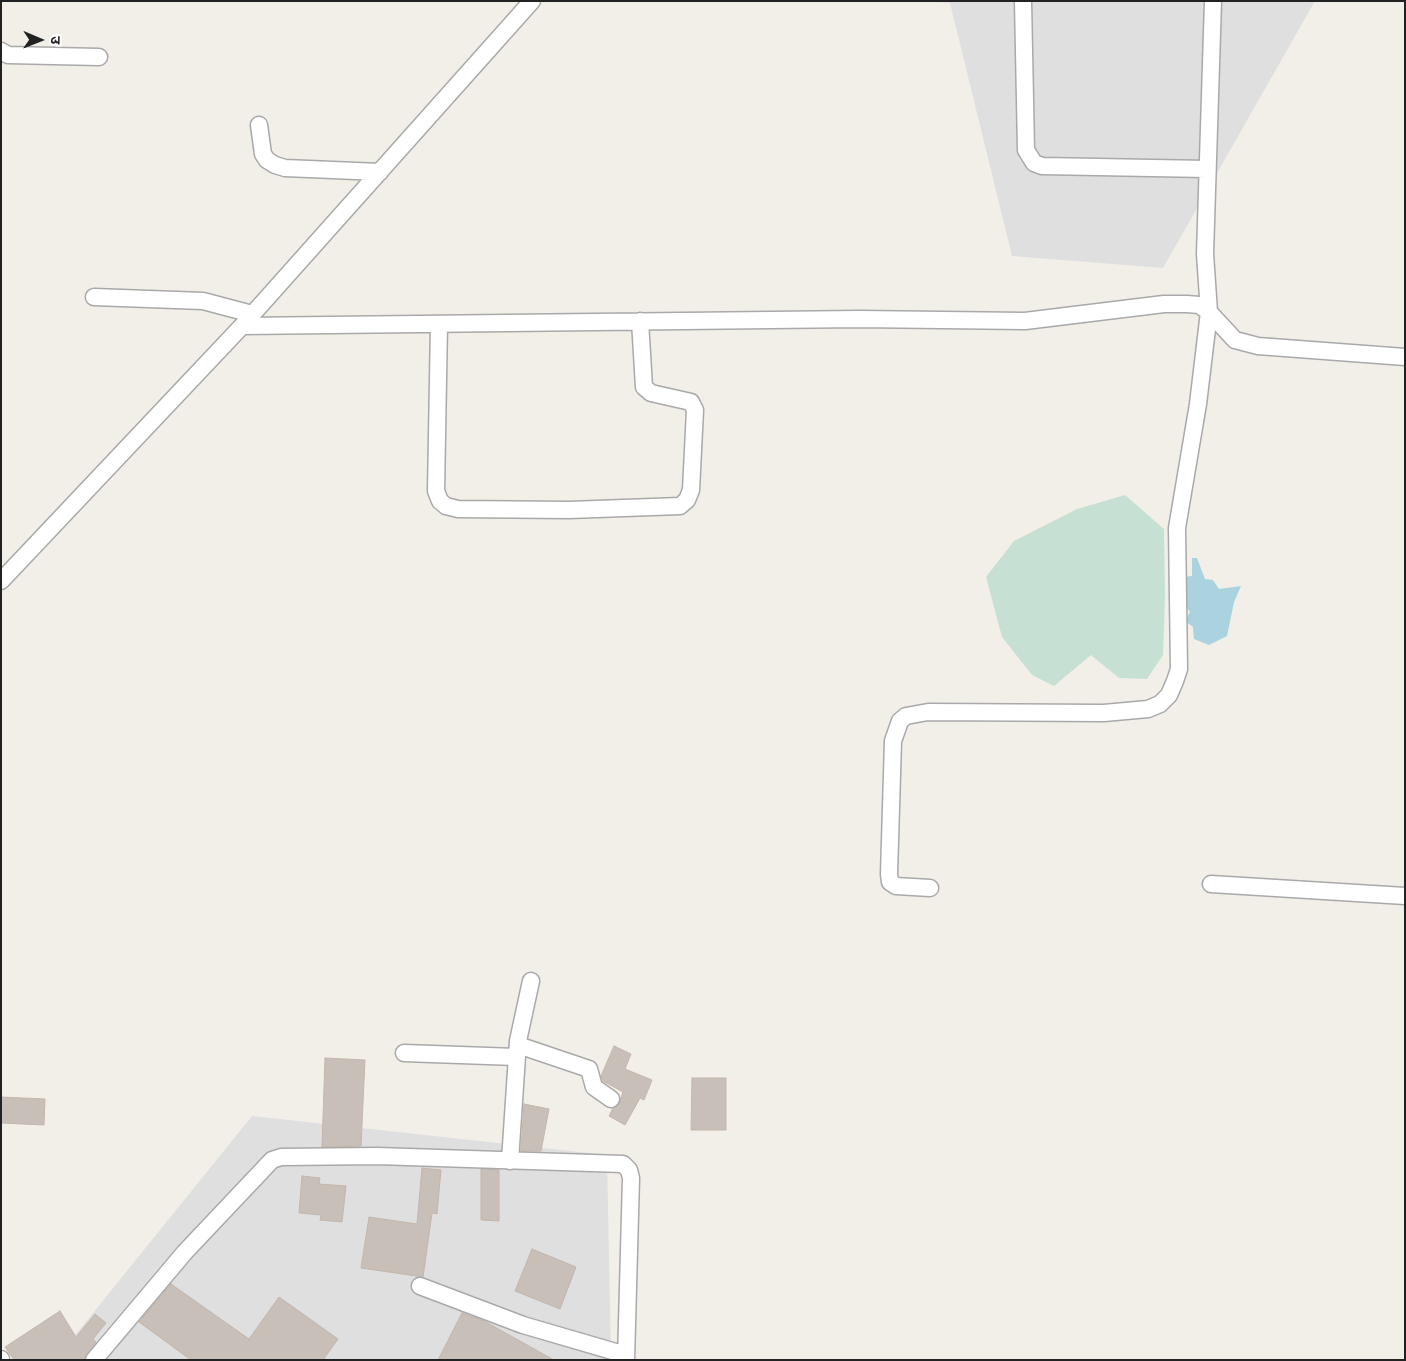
<!DOCTYPE html>
<meta charset="utf-8">
<style>
body{margin:0}
#map{position:relative;width:1406px;height:1361px;overflow:hidden;background:#f2efe9;font-family:"Varela Round","Noto Sans Devanagari",sans-serif}
canvas{display:block}
.frame{position:absolute;inset:0;border:2px solid #222;pointer-events:none}
.north{position:absolute;left:15px;top:15px;width:50px;height:50px;-webkit-text-stroke:4px #fff;paint-order:stroke;rotate:91deg;font-size:14px;font-weight:700;line-height:20px;text-align:center;color:#222}
.north::after{content:'';display:block;margin:auto;width:18px;height:22px;background:#222;clip-path:polygon(50% 0,100% 100%,50% 72%,0 100%)}
</style>
<div id="map">
<canvas width="1406" height="1361"></canvas>
<div class="frame"></div>
<div class="north">उ</div>
</div>
<script>
const ctx = document.querySelector('canvas').getContext('2d');
ctx.lineJoin = 'round';
function fill(path, color) {
  ctx.fillStyle = color;
  ctx.fill(path, 'evenodd');
}
function poly(rows) {
  const path = new Path2D();
  for (const r of rows) {
    path.moveTo(r[0], r[1]);
    for (let i = 2; i < r.length; i += 2) path.lineTo(r[i], r[i + 1]);
  }
  return path;
}
function trace(path, color, width, dash) {
  ctx.strokeStyle = color;
  ctx.lineWidth = width;
  ctx.lineCap = dash ? 'butt' : 'round';
  ctx.setLineDash(dash || []);
  ctx.stroke(path);
}
fill(poly([
 [919,1,1315,1,1163,268,1012,256,950,3],
 [252,1116,607,1155,611,1360,55,1360]
]), '#e0dfdf');
fill(poly([
 [1125,495,1164,529,1165,596,1163,655,1147,679,1119,678,1091,655,1054,686,1032,675,1002,637,986,577,1014,541,1077,509]
]), '#c6e0d4');
fill(poly([
 [1192,558,1197,558,1205,579,1213,580,1219,589,1241,586,1234,602,1227,636,1209,645,1194,639,1193,627,1185,621,1190,612,1185,606,1183,577,1192,576]
]), '#aad3df');
const building = poly([
 [614,1046,631,1054,625,1069,652,1080,644,1100,640,1098,625,1125,609,1116,613,1108,619,1104,623,1092,603,1081,601,1076,614,1046],
 [325,1058,365,1060,361,1146,322,1147,325,1058],
 [692,1078,726,1078,726,1130,691,1130,692,1078],
 [1,1097,45,1099,44,1125,1,1123,1,1097],
 [524,1104,549,1109,541,1151,521,1151,524,1104],
 [422,1168,441,1170,437,1214,432,1213,423,1277,361,1268,369,1217,417,1224,422,1168],
 [481,1169,499,1170,499,1221,481,1220,481,1169],
 [302,1176,320,1178,319,1184,346,1186,342,1222,320,1220,321,1215,299,1213,302,1176],
 [532,1249,576,1267,560,1309,515,1291,532,1249],
 [171,1284,249,1339,279,1297,338,1339,323,1360,191,1360,139,1322,171,1284],
 [60,1311,76,1337,95,1314,106,1323,93,1339,96,1342,84,1360,14,1360,5,1347,60,1311],
 [462,1313,484,1321,554,1360,438,1360,462,1313]
]);
fill(building, '#c7bfb8');
trace(building, '#c4b6ab', 1);
const minor = poly([
 [1023,1,1026,150,1034,163,1042,166,1207,169],
 [1,51,8,55,99,57],
 [259,125,263,154,267,160,275,165,285,168,380,172],
 [94,297,203,301,252,314],
 [439,324,436,491,440,501,446,506,458,509,569,510,680,506,687,500,691,490,695,410,691,402,651,393,644,387,640,321],
 [242,326,859,319,1025,321,1164,304,1187,304,1199,305,1209,312,1235,340,1258,346,1405,357],
 [1,581,242,326,532,1],
 [1211,884,1405,896],
 [930,888,896,886,890,882,889,874,893,741,900,721,906,716,928,712,1104,713,1148,709,1160,704,1169,695,1175,681,1179,669,1177,528,1198,404,1209,312,1205,254,1213,1],
 [518,1045,589,1069,594,1087,611,1099],
 [404,1053,516,1057],
 [510,1161,518,1041,531,981],
 [420,1286,523,1325,626,1355],
 [1,1359,1,1360],
 [94,1360,185,1252,272,1160,281,1157,377,1156,623,1164,629,1170,631,1178,626,1360]
]);
trace(minor, '#a9a9a9', 19);
trace(minor, '#fff', 16);
</script>
